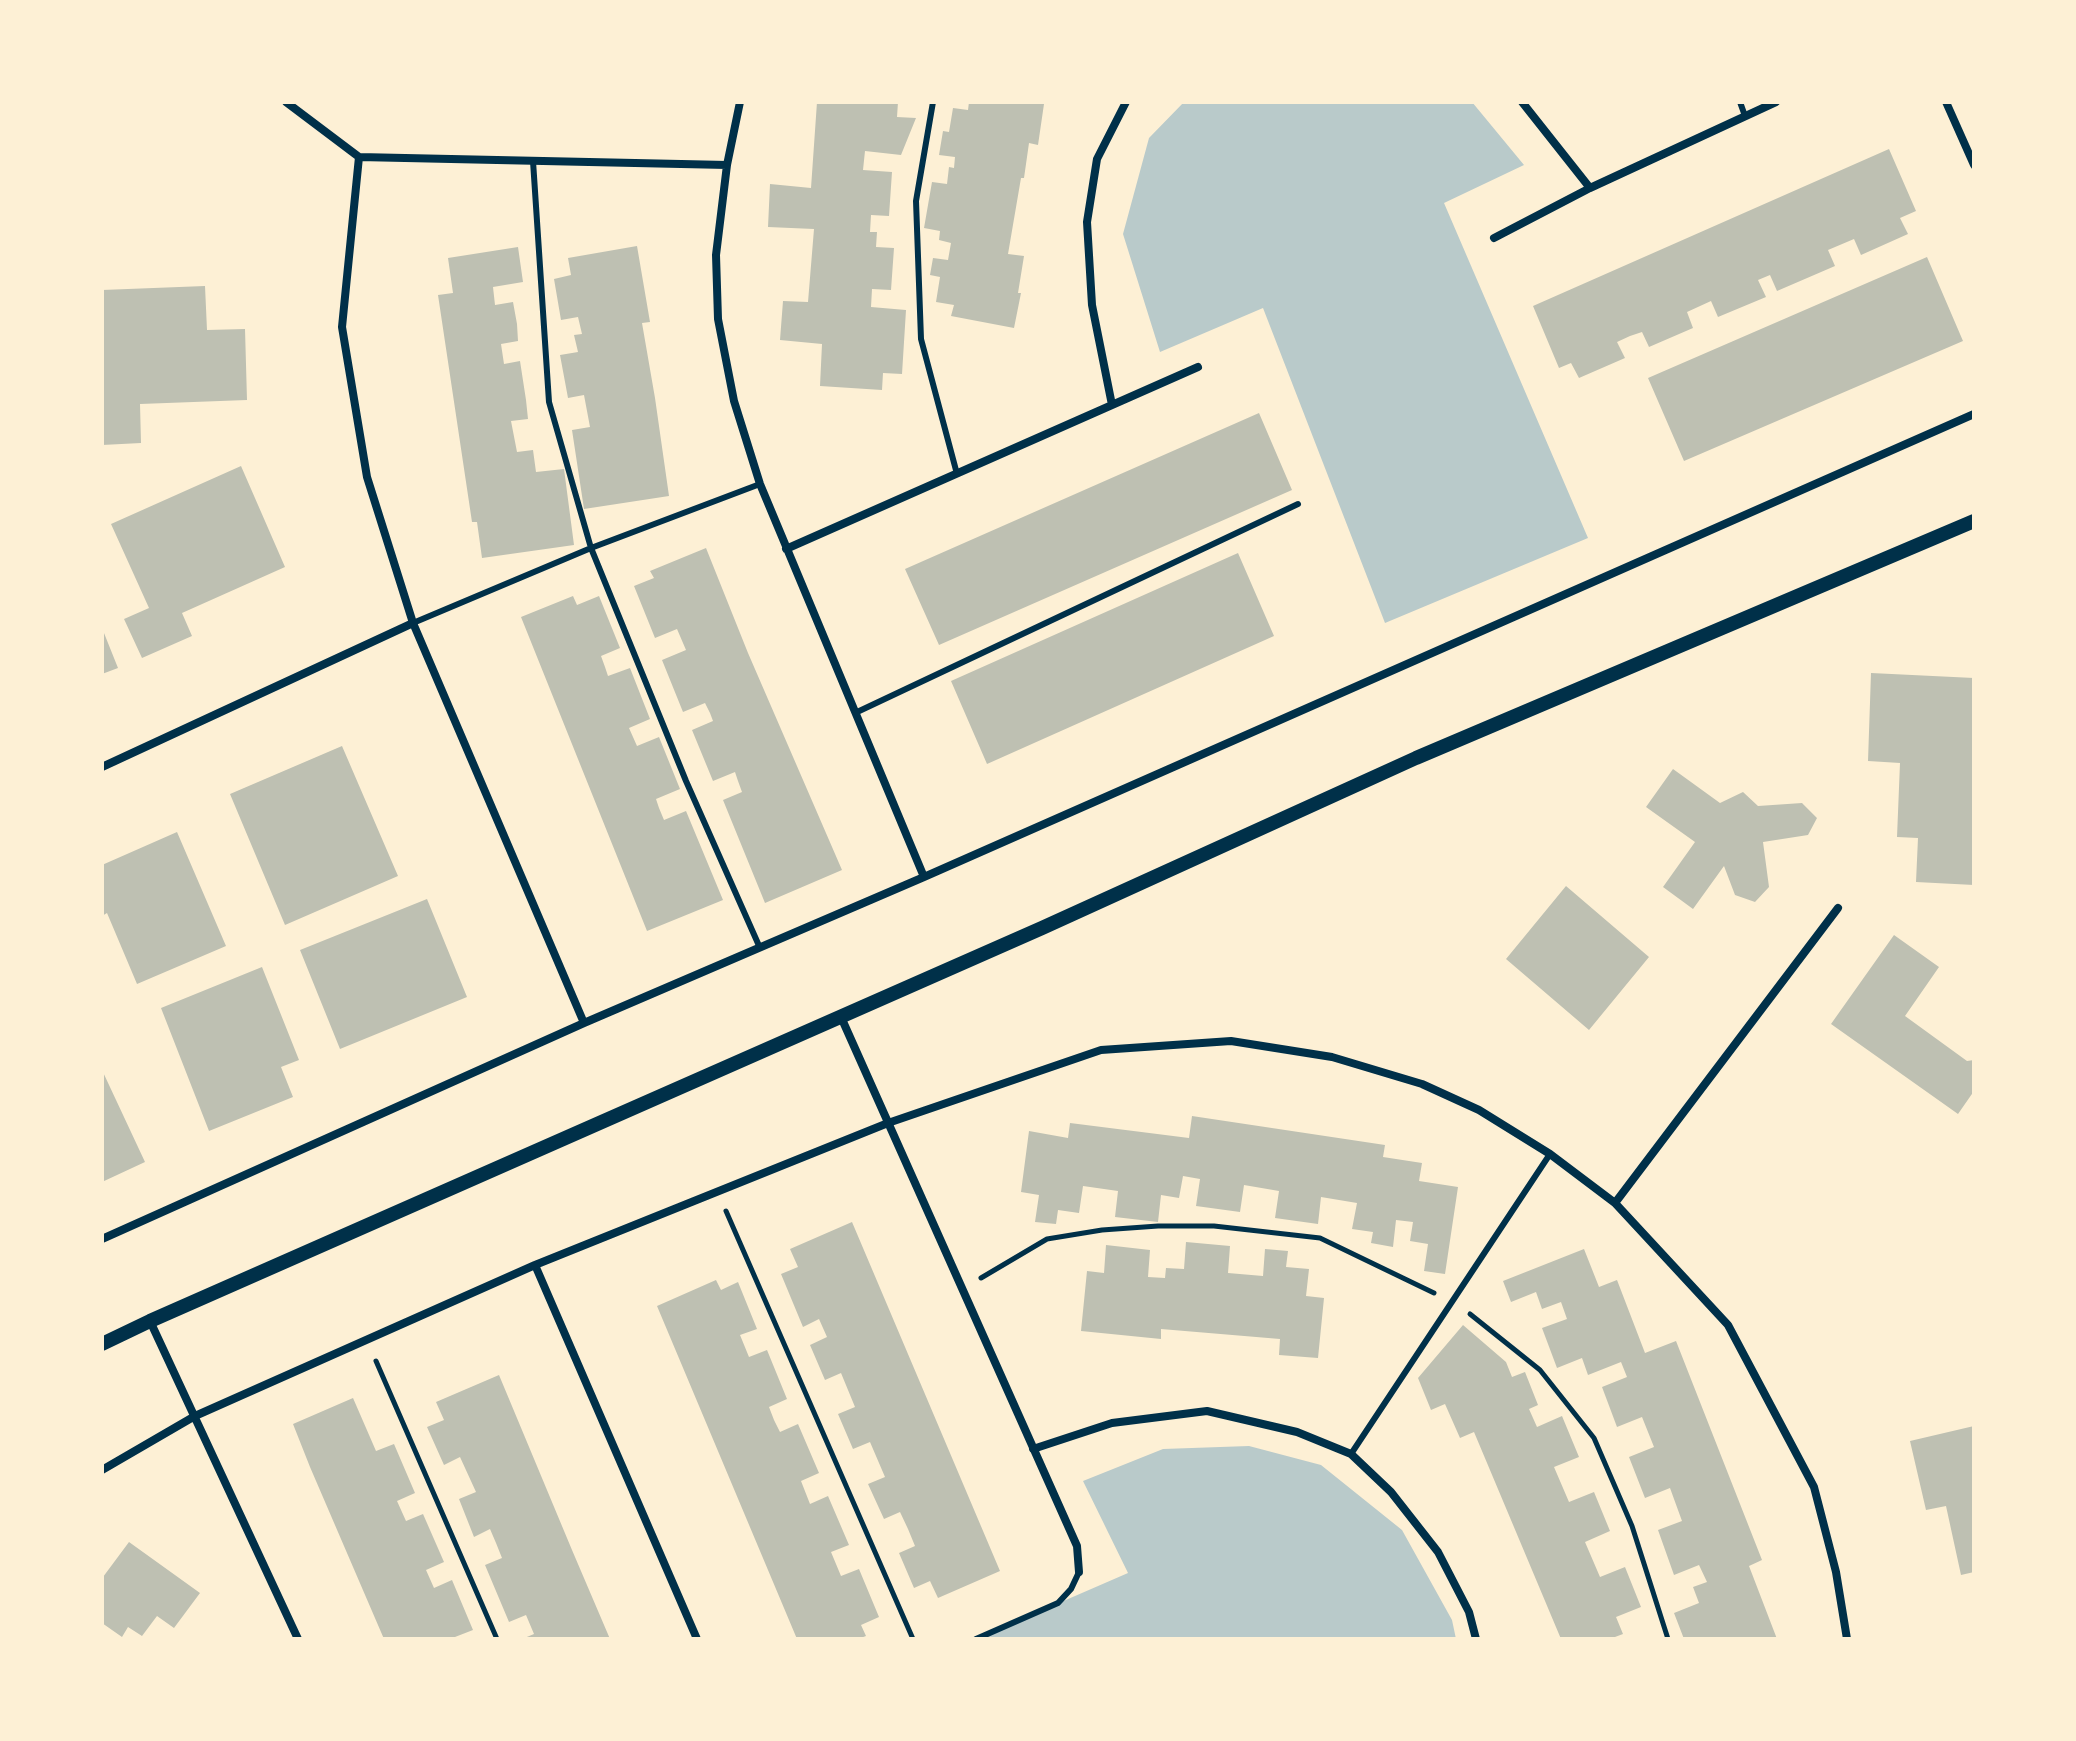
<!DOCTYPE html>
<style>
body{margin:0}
#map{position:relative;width:2076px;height:1741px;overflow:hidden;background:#fdf0d5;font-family:"Alegreya Sans",sans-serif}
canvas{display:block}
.frame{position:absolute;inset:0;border:104px solid #fdf0d5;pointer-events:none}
</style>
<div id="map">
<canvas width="2076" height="1741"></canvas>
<div class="frame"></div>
</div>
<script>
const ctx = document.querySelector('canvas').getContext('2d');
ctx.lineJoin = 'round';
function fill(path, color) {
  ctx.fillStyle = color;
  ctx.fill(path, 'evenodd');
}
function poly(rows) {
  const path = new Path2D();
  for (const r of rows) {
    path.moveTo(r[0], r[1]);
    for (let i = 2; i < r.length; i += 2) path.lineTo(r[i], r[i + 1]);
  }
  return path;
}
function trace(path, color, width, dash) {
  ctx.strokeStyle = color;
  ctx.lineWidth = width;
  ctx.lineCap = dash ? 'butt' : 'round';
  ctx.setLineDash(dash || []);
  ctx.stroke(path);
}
fill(poly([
 [1184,102,1472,102,1524,165,1444,203,1588,538,1385,623,1263,308,1160,352,1123,234,1149,138],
 [1249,1446,1321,1465,1402,1530,1452,1620,1456,1639,976,1639,1128,1573,1083,1481,1163,1449]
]), '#b9caca');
fill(poly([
 [817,102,898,102,897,117,916,118,901,155,865,151,863,170,892,172,889,216,871,215,870,232,877,232,876,247,894,248,891,290,872,289,871,307,906,310,902,374,883,373,882,390,820,386,822,344,780,340,783,301,808,302,814,229,768,227,770,184,811,188],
 [969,102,1032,102,1044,104,1038,145,1029,143,1024,178,1021,178,1008,254,1024,256,1018,293,1021,293,1014,328,951,316,954,305,936,302,940,277,930,275,933,258,948,260,951,243,939,240,940,231,924,228,932,182,947,184,949,167,954,168,955,157,939,155,943,131,949,132,953,108,968,110],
 [1889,149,1916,211,1900,218,1908,234,1861,255,1854,239,1828,250,1835,266,1777,291,1770,275,1758,280,1766,297,1718,317,1711,301,1687,312,1693,328,1649,347,1642,332,1630,336,1617,342,1625,358,1579,378,1571,363,1559,368,1533,306],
 [637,246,650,322,642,323,655,398,669,496,584,509,572,430,590,427,584,395,568,398,560,355,578,352,574,335,582,334,578,317,561,320,554,279,571,275,568,258],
 [518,247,523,282,493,287,495,305,513,302,517,324,518,341,501,344,504,364,520,361,526,400,528,419,511,421,517,452,533,450,536,472,564,469,574,545,482,558,477,522,472,522,438,295,453,293,448,258],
 [1927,257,1963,341,1684,461,1648,378],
 [205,286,207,330,245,329,247,400,140,404,141,443,102,445,102,290],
 [1259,413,1292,490,939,645,905,569],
 [241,466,285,567,182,613,192,636,142,658,124,619,149,608,111,524],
 [706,548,748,653,842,870,765,903,723,800,742,792,738,781,735,772,713,781,692,730,713,721,710,713,705,703,683,712,662,660,686,650,677,629,655,638,634,586,654,578,650,571],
 [1238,553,1274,636,987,764,951,681],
 [573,596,577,605,599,596,620,648,601,656,605,667,608,676,630,668,650,719,629,728,637,746,659,737,680,789,656,799,659,808,664,820,686,811,723,900,647,931,521,617],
 [102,628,118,668,102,674],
 [1871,673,1974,678,1974,885,1916,882,1918,838,1897,837,1900,763,1868,761],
 [342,746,398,876,285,925,230,794],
 [1673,769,1720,803,1743,792,1758,806,1802,803,1817,818,1808,835,1763,842,1769,887,1755,902,1735,895,1724,866,1693,909,1663,887,1695,842,1646,807],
 [177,832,226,946,137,984,107,913,102,916,102,865],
 [1566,886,1649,957,1589,1030,1506,959],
 [427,899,467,997,340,1049,300,950],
 [1894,935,1939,967,1905,1016,1967,1061,1974,1060,1974,1091,1958,1114,1831,1024],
 [262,967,299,1060,281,1067,293,1097,209,1131,161,1008],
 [102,1070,145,1162,102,1182],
 [1192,1116,1385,1145,1383,1157,1422,1163,1419,1181,1458,1187,1445,1274,1424,1271,1428,1244,1410,1241,1413,1222,1396,1220,1393,1247,1371,1243,1373,1232,1352,1229,1357,1203,1321,1197,1318,1224,1275,1218,1279,1191,1244,1185,1240,1212,1196,1206,1200,1179,1183,1176,1179,1198,1161,1195,1158,1222,1115,1217,1118,1191,1083,1186,1079,1213,1058,1210,1056,1224,1035,1222,1039,1195,1021,1192,1029,1131,1068,1138,1070,1123,1189,1138],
 [852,1222,1000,1571,938,1598,930,1581,914,1588,899,1553,915,1546,908,1529,900,1512,884,1519,868,1484,885,1477,870,1442,853,1449,838,1414,855,1407,841,1373,825,1380,810,1345,827,1337,819,1319,803,1327,781,1274,798,1267,790,1249],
 [1186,1242,1230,1246,1228,1273,1263,1276,1265,1249,1288,1251,1286,1267,1309,1269,1306,1296,1324,1298,1318,1358,1279,1355,1280,1339,1161,1329,1161,1339,1081,1331,1087,1271,1104,1273,1106,1245,1150,1250,1148,1277,1165,1278,1166,1268,1184,1269],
 [1584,1249,1599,1287,1617,1280,1645,1353,1676,1341,1762,1560,1749,1566,1777,1639,1684,1639,1674,1613,1699,1603,1693,1587,1707,1582,1699,1565,1674,1575,1658,1530,1682,1521,1670,1488,1645,1498,1629,1457,1654,1447,1642,1417,1617,1427,1602,1387,1627,1377,1621,1362,1588,1375,1582,1358,1557,1368,1542,1328,1567,1319,1561,1302,1542,1309,1536,1292,1511,1302,1503,1281],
 [716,1280,721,1290,738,1282,757,1329,740,1335,749,1357,767,1350,787,1399,769,1407,774,1420,780,1432,798,1424,819,1473,801,1481,810,1504,828,1496,849,1545,831,1552,841,1576,859,1569,879,1617,861,1625,866,1636,858,1639,797,1639,657,1306],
 [1463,1325,1506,1362,1512,1377,1525,1372,1538,1405,1529,1409,1537,1427,1562,1416,1579,1457,1554,1467,1569,1502,1594,1492,1610,1531,1585,1542,1600,1577,1625,1567,1641,1607,1616,1617,1623,1634,1615,1637,1616,1639,1561,1639,1474,1432,1460,1438,1445,1404,1431,1410,1418,1378],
 [499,1375,572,1550,610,1639,522,1639,534,1634,526,1615,509,1622,485,1565,502,1558,496,1543,490,1529,474,1537,459,1499,476,1492,460,1457,444,1465,427,1427,444,1420,436,1402],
 [353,1398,376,1451,394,1444,415,1493,397,1501,406,1521,423,1514,444,1562,426,1570,434,1588,452,1580,473,1630,455,1637,456,1639,384,1639,310,1467,293,1424],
 [1974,1426,1974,1572,1961,1575,1946,1506,1926,1510,1910,1441],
 [129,1542,200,1593,174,1628,157,1616,142,1636,128,1627,122,1637,102,1623,102,1576,103,1577]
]), '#bec0b2');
trace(poly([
 [726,1211,913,1639],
 [981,1278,1047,1239,1102,1230,1158,1226,1214,1226,1320,1238,1434,1293],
 [1470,1314,1540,1370,1594,1438,1632,1526,1668,1639],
 [376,1361,497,1639]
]), '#003049', 5);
trace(poly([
 [933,102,916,201,921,339,957,474],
 [1740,102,1745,116],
 [533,161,549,402,591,548,686,781,760,948],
 [413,623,591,548,760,484],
 [855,713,1298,504],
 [1351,1454,1550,1154],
 [976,1639,1058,1603,1071,1589,1079,1572]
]), '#003049', 6);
trace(poly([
 [286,102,359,157,727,165],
 [740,102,727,165,716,255,718,319,734,401,760,484,924,877],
 [1522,102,1590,188],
 [1946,102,1974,165],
 [359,157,342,327,367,477,413,623,584,1023],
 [1494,238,1590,188,1776,102],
 [1112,405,1092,305,1087,222,1097,159,1126,102],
 [786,549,1198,367],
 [102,767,413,623],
 [841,1017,1077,1546,1079,1572],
 [1615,1203,1838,908],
 [102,1239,584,1023,924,877,1974,414],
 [535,1265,697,1639],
 [150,1321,298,1639],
 [1033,1449,1112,1423,1207,1411,1297,1432,1351,1454,1391,1492,1438,1552,1469,1612,1476,1639],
 [102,1470,195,1416,535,1265,888,1123,1101,1050,1231,1041,1332,1057,1422,1084,1479,1110,1550,1154,1615,1203,1728,1325,1814,1487,1836,1572,1847,1639]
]), '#003049', 8);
trace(poly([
 [102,1344,150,1321,1042,928,1416,758,1974,521]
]), '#003049', 14);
</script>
